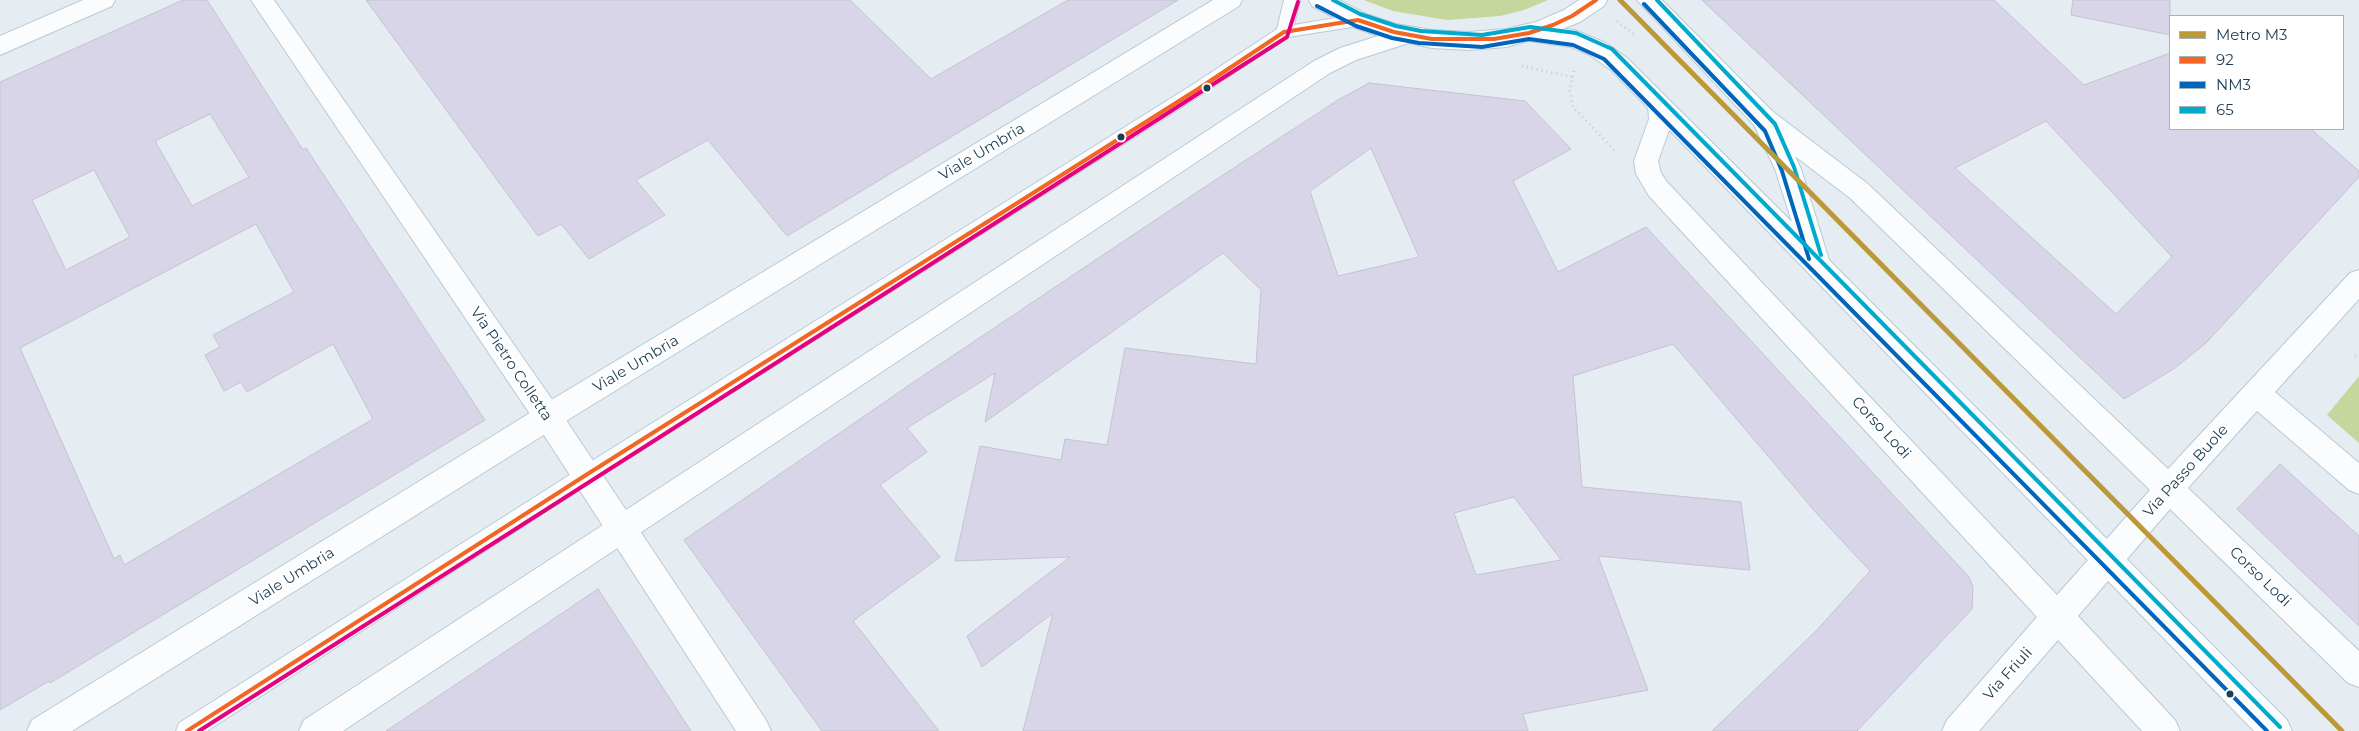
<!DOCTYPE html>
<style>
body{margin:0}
#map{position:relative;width:2359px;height:731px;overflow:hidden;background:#e5ecf2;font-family:Montserrat,sans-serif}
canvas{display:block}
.legend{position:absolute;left:2169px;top:15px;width:175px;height:115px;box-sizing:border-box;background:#fff;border:1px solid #a5b2ba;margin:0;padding:6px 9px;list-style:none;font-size:15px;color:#1e3e53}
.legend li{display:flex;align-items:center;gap:10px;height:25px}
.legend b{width:25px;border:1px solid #a5b2ba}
</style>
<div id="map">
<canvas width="2359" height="731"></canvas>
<ul class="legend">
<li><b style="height:6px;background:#bb9939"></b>Metro M3</li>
<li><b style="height:6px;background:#f26522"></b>92</li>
<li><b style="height:6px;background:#0065bd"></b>NM3</li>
<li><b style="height:6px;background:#00a9ce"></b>65</li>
</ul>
</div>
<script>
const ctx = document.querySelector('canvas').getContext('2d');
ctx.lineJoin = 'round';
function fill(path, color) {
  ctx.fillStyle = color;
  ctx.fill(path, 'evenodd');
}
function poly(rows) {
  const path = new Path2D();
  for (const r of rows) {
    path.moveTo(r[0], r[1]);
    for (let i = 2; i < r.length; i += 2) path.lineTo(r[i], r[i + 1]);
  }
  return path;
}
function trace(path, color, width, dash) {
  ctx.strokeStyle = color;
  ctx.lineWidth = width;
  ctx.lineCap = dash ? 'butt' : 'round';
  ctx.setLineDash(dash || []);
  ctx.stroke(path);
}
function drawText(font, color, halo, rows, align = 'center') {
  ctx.font = font + ' Montserrat,sans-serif';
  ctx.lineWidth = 4;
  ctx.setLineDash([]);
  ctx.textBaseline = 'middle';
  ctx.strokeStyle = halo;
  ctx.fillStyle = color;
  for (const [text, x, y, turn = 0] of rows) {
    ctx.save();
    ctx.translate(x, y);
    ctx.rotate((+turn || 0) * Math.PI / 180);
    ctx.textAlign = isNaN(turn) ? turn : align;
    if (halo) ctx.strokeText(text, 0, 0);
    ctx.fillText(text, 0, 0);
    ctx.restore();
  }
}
fill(poly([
 [1364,0,1548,0,1524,10,1500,16,1447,20,1393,11],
 [2359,376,2359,443,2327,415]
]), '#c6d69c');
const building = poly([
 [183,0,207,0,303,150,306,148,485,420,50,683,49,681,0,710,0,82,183,0],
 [210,114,249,177,192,206,155,141,210,114],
 [94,170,130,237,66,270,32,200,94,170],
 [256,224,294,292,213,335,220,347,205,355,224,391,241,382,247,392,333,344,373,419,124,565,120,555,114,559,20,348,256,224],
 [366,0,850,0,931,79,1068,0,1178,0,787,236,708,140,636,180,665,215,589,259,561,224,538,236,366,0],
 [1702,0,1994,0,2084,85,2170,53,2170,129,2311,129,2359,171,2359,177,2206,343,2175,368,2124,399,1702,0],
 [2046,121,2172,257,2116,314,1955,168,2046,121],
 [2073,0,2170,0,2170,35,2071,15,2073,0],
 [1369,83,1525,101,1571,149,1513,181,1558,272,1646,227,1969,577,1973,587,1972,609,1857,731,1712,731,1816,631,1870,571,1818,515,1673,344,1573,376,1582,487,1741,502,1750,570,1598,556,1648,690,1523,714,1528,731,1023,731,1053,613,982,667,967,636,1070,557,955,561,980,446,1061,460,1065,439,1107,445,1125,348,1256,364,1261,290,1223,253,985,422,995,373,907,428,927,452,880,485,940,557,853,621,939,731,822,731,684,540,924,375,1200,190,1338,100,1369,83],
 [1371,148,1419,257,1338,276,1310,191,1371,148],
 [1514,497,1561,560,1476,575,1454,513,1514,497],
 [2280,464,2359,536,2359,626,2237,509,2280,464],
 [598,589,691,731,386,731,509,649,598,589]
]);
fill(building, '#d8d5e8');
trace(building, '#c3c2d2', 1);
const lane = poly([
 [1284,0,1300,0,1294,25,1358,14,1364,16,1366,20,1364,24,1358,26,1288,37,1204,93,593,481,207,731,176,731,179,723,579,469,1192,85,1277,29,1284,0]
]);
const street = poly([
 [83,0,115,0,112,6,0,55,0,36,83,0],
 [251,0,274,0,558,408,766,720,771,731,736,731,538,426,251,0],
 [1660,97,1669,100,1672,106,1673,119,1658,161,1661,173,1667,182,2057,595,2150,490,1850,198,1754,125,1751,118,1754,111,1763,109,1772,111,1868,184,2168,469,2350,273,2359,270,2359,299,2275,392,2359,463,2359,494,2349,490,2257,411,2188,488,2359,651,2359,687,2348,683,2170,509,2078,616,2175,720,2180,731,2142,731,2058,640,1979,731,1942,731,1947,720,2037,617,1649,196,1636,174,1634,161,1649,119,1648,106,1651,100,1660,97]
]);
const secondary = poly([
 [1637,0,1662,0,1772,111,1782,128,1801,169,1829,260,2287,720,2292,731,2254,731,1611,70,1590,55,1571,47,1529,41,1521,39,1517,33,1521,27,1529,25,1575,30,1606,43,1627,58,1792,222,1775,169,1754,125,1637,0]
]);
const primary = poly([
 [1213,0,1242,0,1239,6,558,426,72,731,27,731,32,720,538,408,1213,0],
 [1309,0,1339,0,1366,14,1396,24,1432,30,1469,32,1506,29,1536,22,1564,10,1579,0,1607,0,1604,6,1580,22,1542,37,1506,47,1469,50,1432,48,1409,43,1356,60,1330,73,343,731,299,731,304,720,1314,61,1340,48,1378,36,1350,26,1312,6,1309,0]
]);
trace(lane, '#b8cad6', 2);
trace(street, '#b8cad6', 2);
trace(secondary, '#b8cad6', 2);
trace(primary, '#b8cad6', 2);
trace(poly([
 [1617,21,1636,36],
 [1522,66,1572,77],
 [1574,71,1570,91,1573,107,1616,152],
 [2355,356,2359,357]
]), '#c7cdd1', 3, [1, 4]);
fill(lane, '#fbfcfd');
fill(street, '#fbfcfd');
fill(secondary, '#fbfcfd');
fill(primary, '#fbfcfd');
trace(poly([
 [187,731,586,475,1198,89,1284,32,1358,20,1394,32,1432,39,1494,39,1529,33,1553,25,1572,16,1596,0]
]), '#f26522', 4);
trace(poly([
 [1644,4,1765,131,1782,171,1809,259],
 [1317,6,1356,26,1392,38,1419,43,1482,47,1529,39,1573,45,1604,59,2267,731]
]), '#0065bd', 4);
trace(poly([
 [1333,0,1360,14,1396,26,1421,31,1482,35,1530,27,1576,33,1612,49,2280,727],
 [1657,0,1775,124,1794,167,1821,255]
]), '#00a9ce', 4);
trace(poly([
 [199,731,1287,37,1298,2]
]), '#e5007d', 4);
trace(poly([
 [1620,0,2342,731]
]), '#bb9939', 5);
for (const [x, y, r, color] of [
 [1207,88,4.5,"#1e3e53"],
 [1121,137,4.5,"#1e3e53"],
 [2230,694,4.5,"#1e3e53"]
]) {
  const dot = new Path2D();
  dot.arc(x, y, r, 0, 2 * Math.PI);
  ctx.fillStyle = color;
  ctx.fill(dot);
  trace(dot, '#fff', 2);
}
drawText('15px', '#1e3e53', '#fff', [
 ["Viale Umbria",982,152,-31],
 ["Via Pietro Colletta",511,364,56],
 ["Viale Umbria",636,364,-31],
 ["Corso Lodi",1881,428,47],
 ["Via Passo Buole",2186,471,-48],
 ["Viale Umbria",292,577,-32],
 ["Corso Lodi",2260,577,44],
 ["Via Friuli",2008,674,-48]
]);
</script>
